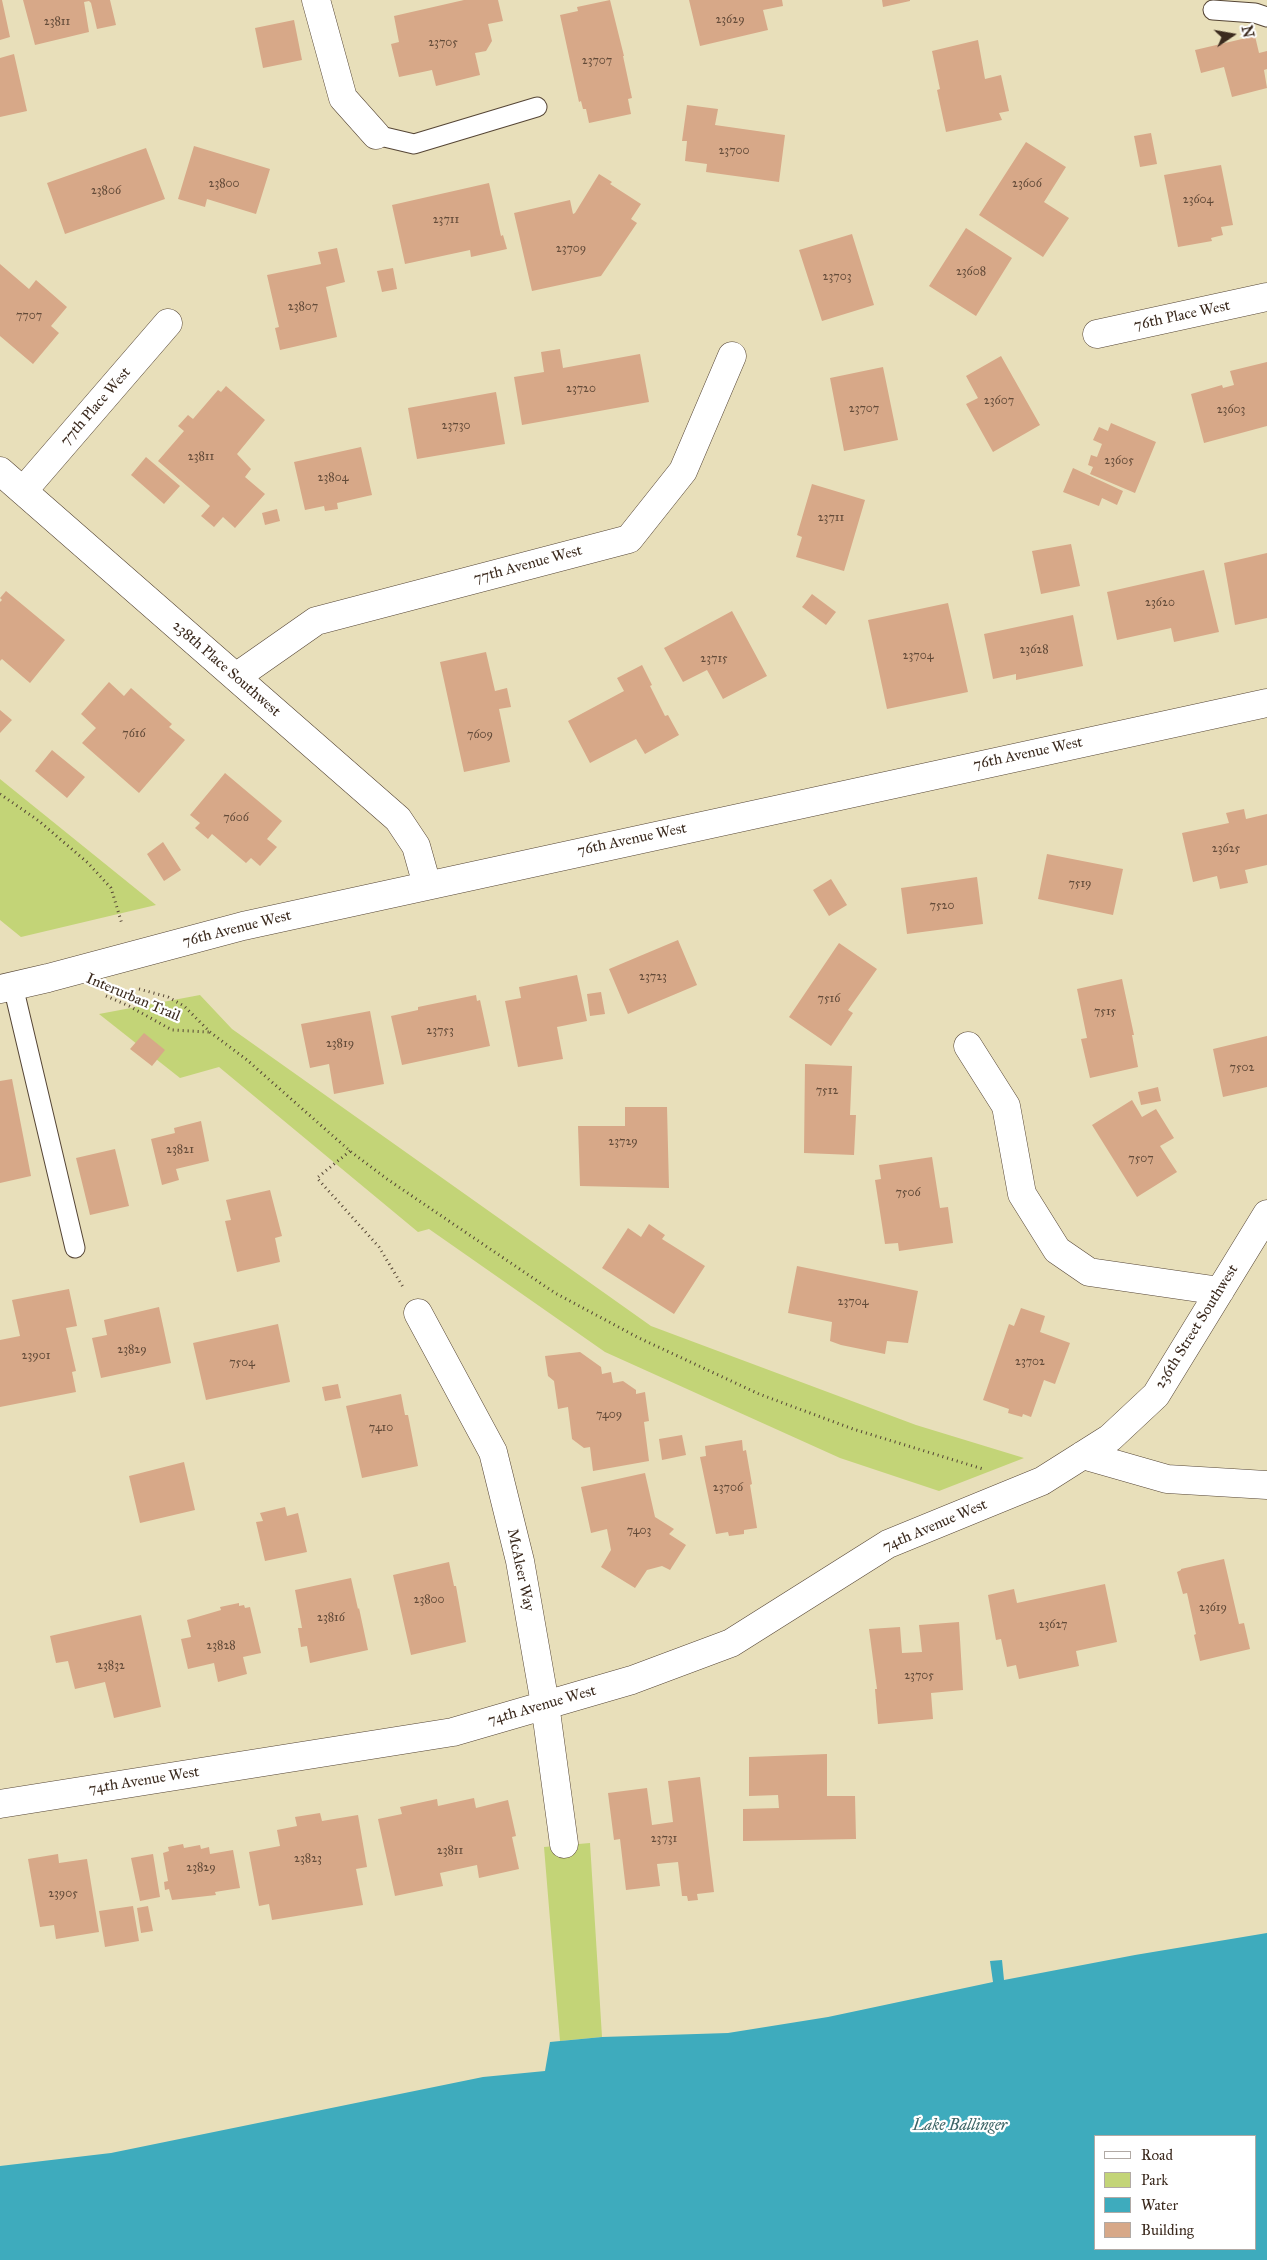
<!DOCTYPE html>
<style>
body{margin:0}
#map{position:relative;width:1267px;height:2260px;overflow:hidden;background:#e8dfba;font-family:"IM FELL Great Primer",serif}
canvas{display:block}
.legend{position:absolute;left:1094px;top:2135px;width:162px;height:115px;box-sizing:border-box;background:#fff;border:1px solid #b1aaa5;margin:0;padding:6px 9px;list-style:none;font-size:15px;color:#3b2a1e}
.legend li{display:flex;align-items:center;gap:10px;height:25px}
.legend b{width:25px;border:1px solid #b1aaa5}
.north{position:absolute;left:1207px;top:10px;width:50px;height:50px;-webkit-text-stroke:4px #fff;paint-order:stroke;rotate:78deg;font-size:14px;font-weight:700;line-height:20px;text-align:center;color:#3b2a1e}
.north::after{content:'';display:block;margin:auto;width:18px;height:22px;background:#3b2a1e;clip-path:polygon(50% 0,100% 100%,50% 72%,0 100%)}
</style>
<div id="map">
<canvas width="1267" height="2260"></canvas>
<ul class="legend">
<li><b style="height:6px;background:#fff"></b>Road</li>
<li><b style="height:14px;background:#c3d477"></b>Park</li>
<li><b style="height:14px;background:#3eabbd"></b>Water</li>
<li><b style="height:14px;background:#d7a888"></b>Building</li>
</ul>
<div class="north">N</div>
</div>
<script>
const ctx = document.querySelector('canvas').getContext('2d');
ctx.lineJoin = 'round';
function fill(path, color) {
  ctx.fillStyle = color;
  ctx.fill(path, 'evenodd');
}
function poly(rows) {
  const path = new Path2D();
  for (const r of rows) {
    path.moveTo(r[0], r[1]);
    for (let i = 2; i < r.length; i += 2) path.lineTo(r[i], r[i + 1]);
  }
  return path;
}
function trace(path, color, width, dash) {
  ctx.strokeStyle = color;
  ctx.lineWidth = width;
  ctx.lineCap = dash ? 'butt' : 'round';
  ctx.setLineDash(dash || []);
  ctx.stroke(path);
}
function drawText(font, color, halo, rows, align = 'center') {
  ctx.font = font + ' "IM FELL Great Primer",serif';
  ctx.lineWidth = 4.5;
  ctx.setLineDash([]);
  ctx.textBaseline = 'middle';
  ctx.strokeStyle = halo;
  ctx.fillStyle = color;
  for (const [text, x, y, turn = 0] of rows) {
    ctx.save();
    ctx.translate(x, y);
    ctx.rotate((+turn || 0) * Math.PI / 180);
    ctx.textAlign = isNaN(turn) ? turn : align;
    if (halo) ctx.strokeText(text, 0, 0);
    ctx.fillText(text, 0, 0);
    ctx.restore();
  }
}
fill(poly([
 [0,779,156,905,21,937,0,920],
 [200,995,232,1029,651,1326,916,1425,1024,1458,939,1491,840,1458,605,1352,429,1229,418,1232,219,1067,180,1078,99,1014],
 [590,1843,602,2037,560,2041,544,1847]
]), '#c3d477');
fill(poly([
 [1267,1933,1267,2260,0,2260,0,2166,111,2153,483,2077,545,2071,550,2042,602,2037,728,2033,828,2017,993,1982,990,1961,1002,1960,1004,1980,1135,1955],
 [1256,2136,1256,2249,1096,2249,1096,2136]
]), '#3eabbd');
fill(poly([
 [0,0,2,0,10,37,0,40],
 [23,0,110,0,116,25,97,29,91,3,89,1,84,2,89,32,35,45],
 [464,0,498,0,503,21,488,24,492,41,486,51,475,53,480,75,436,86,432,70,399,77,391,44,399,42,394,16],
 [610,0,624,56,623,56,632,98,628,99,631,114,589,123,586,109,583,109,581,101,579,102,560,15,578,11,577,7],
 [689,0,782,0,783,6,763,10,768,30,700,46],
 [882,0,910,0,910,1,883,7],
 [294,20,302,60,263,68,255,28],
 [1255,36,1259,53,1267,51,1267,69,1264,70,1267,88,1232,97,1224,67,1201,73,1195,50],
 [978,40,985,79,1001,75,1009,111,999,113,1002,120,946,132,937,90,940,89,932,51],
 [14,54,27,111,0,117,0,58],
 [687,105,718,109,715,125,785,135,779,182,706,172,707,164,685,161,687,141,682,141],
 [1151,133,1157,164,1140,167,1134,136],
 [1026,142,1066,167,1044,202,1069,218,1043,257,979,215],
 [194,146,270,169,256,214,207,199,205,207,178,199],
 [146,148,165,199,65,234,47,183],
 [1221,165,1233,225,1221,227,1223,235,1211,238,1212,241,1178,247,1164,175],
 [599,174,612,182,610,184,641,204,631,219,637,223,601,276,532,291,514,213,570,200,573,214,575,213],
 [489,183,501,236,503,235,507,249,471,257,470,250,405,264,392,205],
 [966,228,1012,258,976,316,929,286],
 [852,234,874,305,822,321,799,250],
 [337,248,345,282,326,287,337,337,280,350,275,328,279,327,267,275,321,264,318,252],
 [0,264,29,289,36,280,67,307,51,326,59,333,33,364,0,336],
 [393,268,397,289,382,292,377,271],
 [560,349,563,368,640,354,649,402,522,425,514,377,544,372,541,352],
 [1001,356,1040,425,993,452,966,404,978,398,966,376],
 [1267,362,1267,426,1204,443,1191,394,1222,385,1223,388,1234,385,1230,371],
 [883,367,898,440,844,451,830,378],
 [226,386,265,420,237,454,251,469,245,477,265,494,235,528,223,517,214,527,201,516,210,506,158,461,184,431,178,426,188,415,193,419,218,390,221,392],
 [496,392,505,444,417,459,408,408],
 [1111,423,1156,442,1135,493,1090,474,1093,467,1088,465,1091,455,1097,457,1102,444,1093,440,1099,427,1108,431],
 [361,447,372,495,337,503,338,509,325,511,324,506,305,510,294,462],
 [146,457,180,486,164,504,131,475],
 [1073,468,1123,491,1117,505,1102,498,1099,506,1063,492],
 [812,484,865,500,844,571,796,557,802,537,797,535],
 [277,509,280,521,265,525,262,513],
 [1071,544,1080,586,1041,594,1032,551],
 [1267,553,1267,618,1235,625,1224,563],
 [1204,570,1219,632,1174,642,1171,628,1117,640,1107,592],
 [6,591,65,640,30,683,2,659,0,661,0,602,2,600,0,598],
 [812,594,836,612,826,625,802,607],
 [948,603,968,692,887,709,868,620],
 [732,611,767,676,723,699,707,670,683,682,664,648],
 [1073,615,1083,666,1016,680,1016,674,993,679,984,634],
 [486,652,495,691,507,688,511,707,499,709,510,762,464,772,440,662],
 [642,665,652,685,650,686,665,716,668,715,679,735,645,754,636,739,590,763,568,721,624,691,617,678],
 [109,682,124,696,131,688,172,724,169,727,185,740,139,793,82,743,96,728,81,714],
 [0,710,12,720,0,733],
 [52,750,85,777,67,798,35,771],
 [225,773,282,821,267,839,277,847,260,866,251,858,246,863,212,834,208,839,195,828,200,823,190,815],
 [1244,809,1246,819,1267,814,1267,865,1245,870,1248,883,1220,889,1217,876,1193,882,1182,833,1229,823,1226,813],
 [163,842,181,870,164,881,147,854],
 [1047,854,1123,869,1113,915,1038,899],
 [977,877,983,924,907,934,901,888],
 [831,879,847,905,829,916,813,890],
 [678,940,697,985,628,1014,609,969],
 [839,943,877,969,848,1010,853,1013,831,1046,789,1017],
 [577,975,587,1021,557,1027,563,1059,518,1067,505,1001,521,998,519,987],
 [1122,979,1134,1035,1132,1035,1138,1067,1090,1078,1081,1039,1087,1038,1077,989],
 [601,992,605,1014,590,1016,587,994],
 [476,995,477,1001,480,1000,490,1046,402,1065,391,1016,418,1010,418,1007],
 [370,1011,384,1084,334,1094,329,1064,310,1068,301,1024],
 [144,1033,165,1050,152,1066,130,1049],
 [1267,1036,1267,1087,1223,1097,1213,1049],
 [805,1064,852,1066,850,1115,856,1115,854,1155,804,1153],
 [12,1079,31,1176,0,1183,0,1081],
 [1158,1087,1161,1101,1141,1105,1138,1092],
 [1132,1100,1142,1117,1156,1109,1174,1138,1160,1146,1177,1172,1137,1197,1092,1125],
 [625,1107,667,1107,669,1188,580,1186,578,1126,625,1126],
 [201,1121,209,1161,176,1169,179,1180,162,1185,151,1139,175,1133,174,1128],
 [115,1149,129,1206,90,1215,76,1158],
 [932,1157,940,1208,948,1207,953,1243,899,1251,898,1243,885,1244,875,1180,881,1179,879,1165],
 [270,1190,282,1236,275,1238,280,1262,237,1272,225,1221,231,1220,226,1200],
 [649,1224,665,1235,662,1239,705,1266,674,1314,602,1268,628,1228,641,1237],
 [797,1266,918,1291,908,1343,887,1341,885,1354,841,1345,830,1341,832,1322,788,1313],
 [69,1289,77,1326,66,1328,76,1371,72,1372,76,1392,0,1407,0,1340,20,1336,12,1300],
 [159,1307,171,1363,101,1378,92,1338,107,1335,104,1320],
 [1021,1308,1045,1316,1040,1332,1070,1343,1055,1384,1044,1380,1031,1417,1023,1414,1022,1417,1008,1413,1009,1409,983,1400,1009,1324,1014,1326],
 [278,1324,290,1382,206,1400,193,1343],
 [580,1352,601,1367,602,1374,611,1372,613,1383,623,1381,636,1390,636,1394,645,1392,649,1421,644,1422,649,1461,593,1471,590,1447,584,1448,572,1439,568,1407,558,1409,554,1381,548,1376,545,1356],
 [338,1384,341,1398,325,1401,322,1387],
 [401,1394,405,1415,408,1415,418,1466,362,1478,346,1406],
 [682,1435,686,1455,662,1460,659,1439],
 [742,1440,743,1451,746,1450,752,1484,750,1485,757,1528,744,1530,744,1534,729,1536,728,1532,716,1534,700,1457,706,1456,705,1446],
 [184,1462,195,1510,140,1523,129,1476],
 [645,1473,655,1517,674,1529,669,1534,686,1545,670,1570,662,1566,647,1570,635,1588,601,1567,611,1550,607,1529,591,1533,581,1487],
 [285,1507,287,1516,298,1513,307,1552,265,1561,256,1522,263,1521,260,1513],
 [1224,1559,1239,1624,1244,1623,1250,1649,1200,1661,1194,1635,1196,1634,1187,1593,1183,1594,1177,1572,1181,1570,1181,1569],
 [449,1562,454,1586,456,1586,466,1642,411,1655,393,1575],
 [351,1578,358,1609,359,1608,368,1650,310,1663,307,1646,301,1647,298,1628,302,1628,295,1590],
 [1105,1584,1117,1642,1076,1651,1079,1666,1019,1679,1016,1665,1007,1667,1001,1639,996,1640,988,1595,1014,1589,1017,1603],
 [239,1603,239,1606,244,1605,245,1608,250,1607,261,1653,243,1657,247,1674,218,1682,214,1663,188,1669,181,1639,191,1637,187,1620,221,1610,220,1607],
 [141,1615,161,1707,114,1718,105,1682,75,1689,68,1661,56,1663,50,1636],
 [959,1622,963,1690,931,1693,933,1719,878,1724,875,1689,877,1689,869,1629,900,1627,902,1653,922,1652,919,1625],
 [827,1754,827,1796,855,1796,856,1839,743,1841,743,1809,779,1808,778,1795,749,1796,749,1757],
 [700,1777,714,1892,697,1894,698,1900,688,1901,687,1896,682,1896,678,1862,657,1864,660,1886,626,1890,620,1839,614,1840,608,1793,647,1788,652,1825,673,1822,668,1781],
 [474,1798,476,1808,508,1800,516,1836,512,1837,519,1869,479,1878,477,1865,440,1873,443,1886,395,1896,378,1819,402,1814,400,1807,437,1799,438,1806],
 [320,1813,322,1821,358,1815,367,1867,356,1869,363,1905,272,1920,269,1904,259,1906,249,1852,280,1846,277,1830,297,1826,295,1817],
 [183,1844,184,1848,200,1845,201,1849,209,1847,210,1854,233,1850,240,1888,215,1892,216,1895,172,1900,169,1889,165,1890,164,1882,168,1881,163,1853,169,1851,168,1847],
 [58,1854,59,1863,87,1859,99,1932,56,1939,54,1925,40,1927,28,1859],
 [153,1854,160,1897,140,1901,131,1858],
 [133,1906,139,1941,105,1947,99,1911],
 [148,1906,153,1931,141,1933,137,1908]
]), '#d7a888');
const lane = poly([
 [1213,10,1255,13,1267,17],
 [376,135,414,144,537,107],
 [13,986,75,1248]
]);
const street = poly([
 [316,0,343,98,376,135],
 [1097,334,1267,297],
 [0,471,398,819,416,846,427,885],
 [23,491,168,323],
 [236,677,316,621,629,539,683,471,732,356],
 [968,1046,1006,1106,1022,1194,1057,1250,1089,1272,1220,1291],
 [418,1313,493,1452,520,1561,545,1704,564,1844],
 [1083,1455,1167,1479,1267,1485],
 [0,1804,453,1732,632,1680,731,1643,888,1544,1042,1481,1110,1438,1156,1395,1267,1214]
]);
const secondary = poly([
 [0,989,48,978,243,926,1267,703]
]);
trace(lane, '#554535', 21);
trace(street, '#554535', 29);
trace(secondary, '#554535', 29);
trace(poly([
 [0,794,39,821,88,863,111,888,122,924],
 [139,989,168,997,184,1006,210,1032,247,1060,350,1151,387,1179,555,1293,639,1338,759,1394,853,1429,983,1469],
 [106,996,129,1006,172,1030,209,1032],
 [350,1151,317,1178,379,1247,403,1287]
]), '#554535', 3, [1, 4]);
trace(lane, '#fff', 19);
trace(street, '#fff', 28);
trace(secondary, '#fff', 28);
drawText('12px', '#624a38', null, [
 ["23629",730,20],
 ["23811",57,22],
 ["23705",443,43],
 ["23707",597,61],
 ["23700",734,151],
 ["23800",224,184],
 ["23606",1027,184],
 ["23806",106,191],
 ["23604",1198,200],
 ["23711",446,220],
 ["23709",571,249],
 ["23608",971,272],
 ["23703",837,277],
 ["23807",303,307],
 ["7707",29,316],
 ["23720",581,389],
 ["23607",999,401],
 ["23707",864,409],
 ["23603",1231,410],
 ["23730",456,426],
 ["23811",201,457],
 ["23605",1119,461],
 ["23804",333,478],
 ["23711",831,518],
 ["23620",1160,603],
 ["23628",1034,650],
 ["23704",918,656],
 ["23715",714,659],
 ["7616",134,734],
 ["7609",480,735],
 ["7606",236,818],
 ["23625",1226,849],
 ["7519",1080,884],
 ["7520",942,906],
 ["23723",653,977],
 ["7516",829,999],
 ["7515",1105,1012],
 ["23753",440,1031],
 ["23819",340,1044],
 ["7502",1242,1068],
 ["7512",827,1091],
 ["23729",623,1142],
 ["23821",180,1150],
 ["7507",1141,1159],
 ["7506",908,1193],
 ["23704",853,1302],
 ["23829",132,1350],
 ["23901",36,1356],
 ["23702",1030,1362],
 ["7504",242,1363],
 ["7409",609,1415],
 ["7410",381,1428],
 ["23706",728,1488],
 ["7403",639,1531],
 ["23800",429,1600],
 ["23619",1213,1608],
 ["23816",331,1618],
 ["23627",1053,1625],
 ["23828",221,1646],
 ["23832",111,1666],
 ["23705",919,1676],
 ["23731",664,1839],
 ["23811",450,1851],
 ["23823",308,1859],
 ["23829",201,1868],
 ["23905",63,1894]
]);
drawText('15px', '#3b2a1e', '#fff', [
 ["76th Place West",1182,316,-12],
 ["77th Place West",96,407,-49],
 ["77th Avenue West",528,565,-15],
 ["238th Place Southwest",226,669,41],
 ["76th Avenue West",1028,754,-12],
 ["76th Avenue West",632,840,-12],
 ["76th Avenue West",237,929,-14],
 ["Interurban Trail",133,998,23],
 ["236th Street Southwest",1197,1327,-58],
 ["74th Avenue West",935,1526,-23],
 ["McAleer Way",520,1570,78],
 ["74th Avenue West",542,1706,-16],
 ["74th Avenue West",144,1781,-9]
]);
drawText('italic 16px', '#3c6466', '#fff', [
 ["Lake Ballinger",960,2126]
]);
</script>
